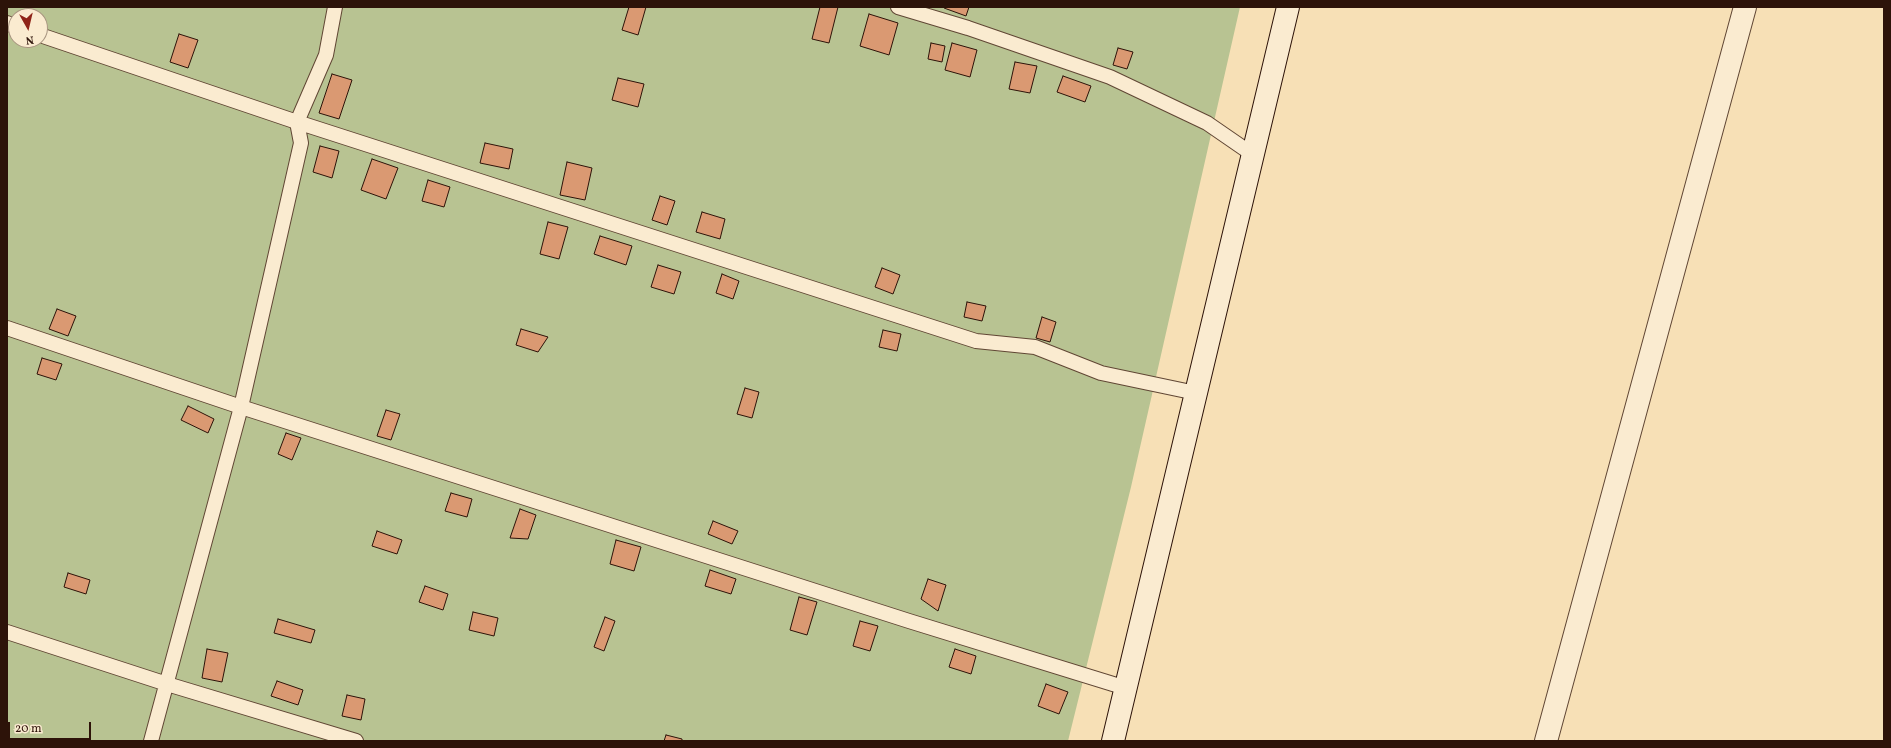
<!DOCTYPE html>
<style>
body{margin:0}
#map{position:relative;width:1891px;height:748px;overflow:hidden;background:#f7e0b6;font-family:Vollkorn,serif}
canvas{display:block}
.frame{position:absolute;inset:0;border:8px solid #2d1309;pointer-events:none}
.north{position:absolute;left:8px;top:8px;width:40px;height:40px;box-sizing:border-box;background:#faebd0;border:1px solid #a89580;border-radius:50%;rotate:172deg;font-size:11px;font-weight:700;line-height:16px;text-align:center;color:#2d1309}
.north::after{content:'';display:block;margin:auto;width:14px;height:18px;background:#8f2418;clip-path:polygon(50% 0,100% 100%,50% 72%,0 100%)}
.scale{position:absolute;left:8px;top:722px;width:83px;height:18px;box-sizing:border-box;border:2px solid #2d1309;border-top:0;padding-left:5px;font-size:12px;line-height:14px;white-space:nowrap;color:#2d1309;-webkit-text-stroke:3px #faebd0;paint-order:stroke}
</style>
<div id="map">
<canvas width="1891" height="748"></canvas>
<div class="frame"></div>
<div class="north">N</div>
<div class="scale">20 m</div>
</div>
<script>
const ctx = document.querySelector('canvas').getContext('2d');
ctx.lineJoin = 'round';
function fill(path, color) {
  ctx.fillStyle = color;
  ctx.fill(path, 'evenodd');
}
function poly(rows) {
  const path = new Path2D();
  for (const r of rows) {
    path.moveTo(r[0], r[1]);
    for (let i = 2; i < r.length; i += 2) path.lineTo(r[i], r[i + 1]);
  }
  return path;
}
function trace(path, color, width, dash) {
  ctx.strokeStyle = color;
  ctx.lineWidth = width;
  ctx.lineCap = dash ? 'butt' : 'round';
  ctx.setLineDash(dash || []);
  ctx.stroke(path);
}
fill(poly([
 [7,7,1240,7,1131,487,1068,741,7,741],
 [16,16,40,16,40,40,16,40]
]), '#b8c392');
const building = poly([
 [629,7,646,7,638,35,622,30,629,7],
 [820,7,838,7,829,43,812,39,820,7],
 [945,7,969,7,966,16,944,8,945,7],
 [869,14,898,23,889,55,860,46,869,14],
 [179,34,198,40,188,68,170,62,179,34],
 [931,43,945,46,942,62,928,59,931,43],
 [952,43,977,50,970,77,945,70,952,43],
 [1118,48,1133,52,1127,69,1113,65,1118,48],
 [1015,62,1037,66,1030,93,1009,89,1015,62],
 [332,74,352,80,339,119,319,113,332,74],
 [1063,76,1091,86,1085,102,1057,92,1063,76],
 [618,78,644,84,638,107,612,100,618,78],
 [485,143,513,149,509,169,480,163,485,143],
 [320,146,339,151,332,178,313,172,320,146],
 [372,159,398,168,386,199,361,190,372,159],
 [567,162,592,168,585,200,560,195,567,162],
 [428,180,450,187,444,207,422,201,428,180],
 [660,196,675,201,667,225,652,220,660,196],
 [702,212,725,219,720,239,696,232,702,212],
 [548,222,568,227,559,259,540,254,548,222],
 [600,236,632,246,626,265,594,254,600,236],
 [658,265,681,272,674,294,651,287,658,265],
 [882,268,900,275,893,294,875,287,882,268],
 [722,274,739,281,733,299,716,293,722,274],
 [967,302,986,306,982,321,964,317,967,302],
 [57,309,76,316,68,336,49,329,57,309],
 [1042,317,1056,322,1050,342,1036,338,1042,317],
 [521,329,548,337,538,352,516,345,521,329],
 [883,330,901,334,897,351,879,347,883,330],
 [42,358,62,364,56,380,37,374,42,358],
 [745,388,759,392,752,418,737,414,745,388],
 [188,406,214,419,208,433,181,420,188,406],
 [386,410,400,414,391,440,377,436,386,410],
 [286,433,301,438,292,460,278,454,286,433],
 [451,493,472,499,467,517,445,511,451,493],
 [520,509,536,515,528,539,510,538,520,509],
 [713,521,738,531,732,544,708,534,713,521],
 [377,531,402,540,397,554,372,546,377,531],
 [616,540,641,547,634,571,610,564,616,540],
 [710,570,736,579,731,594,705,586,710,570],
 [68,573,90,580,86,594,64,587,68,573],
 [928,579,946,585,938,611,921,599,928,579],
 [425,586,448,594,443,610,419,602,425,586],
 [799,597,817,602,807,635,790,630,799,597],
 [473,612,498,618,494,636,469,630,473,612],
 [605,617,615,621,604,651,594,647,605,617],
 [278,619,315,630,311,643,274,633,278,619],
 [860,621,878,626,870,651,853,646,860,621],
 [207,649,228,653,222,682,202,678,207,649],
 [955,649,976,656,971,674,949,667,955,649],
 [277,681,303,690,298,705,271,696,277,681],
 [1046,684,1068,692,1059,714,1038,706,1046,684],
 [347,695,365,699,361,720,342,716,347,695],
 [666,735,682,739,682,741,664,741,666,735]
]);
fill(building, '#da9972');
trace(building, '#2d1309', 1);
const lane = poly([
 [898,7,968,28,1110,77,1207,123,1252,154],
 [7,23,16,27],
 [40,35,297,122,326,55,335,7],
 [7,328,241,407,301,143,297,122,976,341,1035,347,1101,373,1196,393],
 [7,632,167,684,356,741],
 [151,741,241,407,909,621,1126,688]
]);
const street = poly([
 [1546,741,1745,7]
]);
const secondary = poly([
 [1113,741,1288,7]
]);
trace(lane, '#604634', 16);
trace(street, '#604634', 24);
trace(secondary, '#2d1309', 24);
trace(lane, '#faebd0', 14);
trace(street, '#faebd0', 22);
trace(secondary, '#faebd0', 22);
</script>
